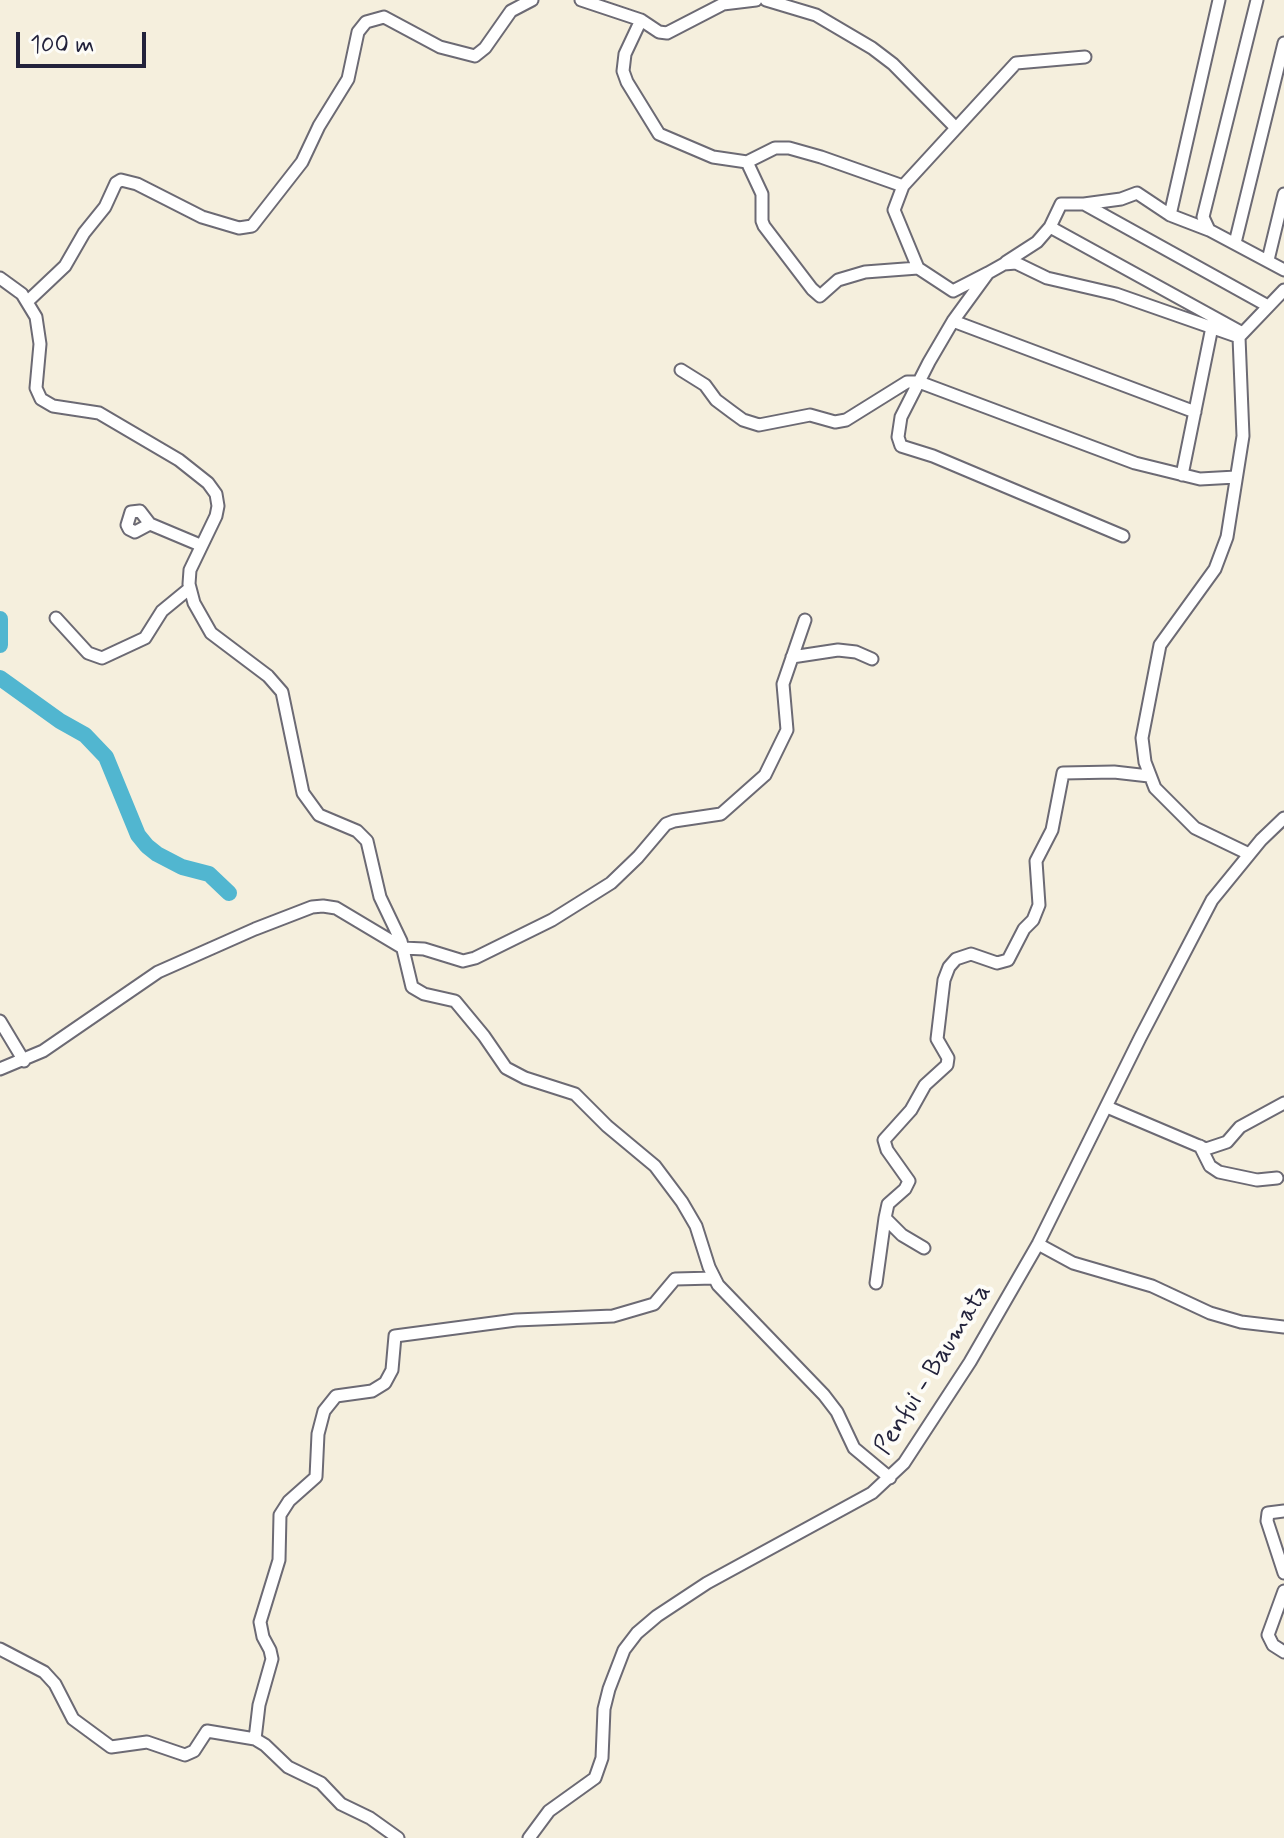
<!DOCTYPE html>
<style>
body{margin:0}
#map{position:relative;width:1284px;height:1838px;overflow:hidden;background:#f5efdd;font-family:Mynerve,sans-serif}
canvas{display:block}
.scale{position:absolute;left:16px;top:32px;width:130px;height:36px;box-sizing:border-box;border:4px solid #22223b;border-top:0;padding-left:10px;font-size:24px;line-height:28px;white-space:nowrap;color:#22223b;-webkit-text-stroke:6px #fdfcf7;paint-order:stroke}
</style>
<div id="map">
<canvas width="1284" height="1838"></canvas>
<div class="scale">100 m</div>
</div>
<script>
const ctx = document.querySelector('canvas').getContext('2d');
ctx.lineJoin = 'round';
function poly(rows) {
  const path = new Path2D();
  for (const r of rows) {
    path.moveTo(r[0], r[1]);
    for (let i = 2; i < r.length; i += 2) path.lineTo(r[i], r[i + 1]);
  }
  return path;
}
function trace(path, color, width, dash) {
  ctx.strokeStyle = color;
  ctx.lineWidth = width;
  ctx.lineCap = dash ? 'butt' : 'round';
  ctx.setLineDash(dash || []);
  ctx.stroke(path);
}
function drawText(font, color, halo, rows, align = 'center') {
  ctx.font = font + ' Mynerve,sans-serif';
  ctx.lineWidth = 8;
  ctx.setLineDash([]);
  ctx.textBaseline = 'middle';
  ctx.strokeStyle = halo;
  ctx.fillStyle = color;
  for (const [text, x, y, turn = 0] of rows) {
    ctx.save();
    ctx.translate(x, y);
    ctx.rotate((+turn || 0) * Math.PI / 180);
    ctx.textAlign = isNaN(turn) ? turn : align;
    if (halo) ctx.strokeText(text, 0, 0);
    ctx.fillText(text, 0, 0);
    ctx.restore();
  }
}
trace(poly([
 [0,619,0,645],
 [0,678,60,721,85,735,106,757,138,835,147,846,157,854,182,867,209,874,229,893]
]), '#51b6d0', 16);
const minor = poly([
 [581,0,641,20,625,54,623,71,627,82,659,134,713,157,747,162],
 [766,0,816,15,872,48,893,64,956,128],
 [1257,0,1203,217,1209,230,1284,270],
 [641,20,659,32,667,33,723,4,756,0],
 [903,186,894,210,918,268],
 [1084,204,1268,306],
 [1050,227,1239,331],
 [1209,230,1170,215,1219,0],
 [1235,243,1284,43],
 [1268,260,1284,194],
 [1006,262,1037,242,1050,227,1061,204,1084,204,1121,199,1137,193,1170,215],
 [988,273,953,291,918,268,865,272,838,280,820,296,812,289,764,226,762,221,762,194,747,162,775,148,789,148,821,157,903,186,1016,63,1085,57],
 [0,278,22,294,36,317,40,344,36,388,41,399,53,406,99,413,179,460,208,483,216,494,218,506,216,516,190,570,189,584,194,603,211,633,268,676,282,692,303,793,319,815,357,831,367,841,380,897,401,941,412,987,424,994,455,1001,484,1036,506,1068,525,1078,575,1094,607,1126,655,1166,682,1202,696,1226,709,1267,718,1285,824,1395,837,1412,854,1448,890,1478],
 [28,301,65,266,84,233,105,207,116,183,121,180,137,184,202,217,239,228,252,226,302,162,319,126,348,79,358,32,366,22,384,17,440,47,475,56,485,48,511,11,532,0],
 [953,321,1195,412],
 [681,370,705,385,716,400,732,412,743,420,759,425,810,415,835,422,846,420,907,382,919,382,1135,463,1200,479,1236,477],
 [1182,475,1212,327],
 [150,524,135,532,129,529,127,525,131,512,140,511,150,524,200,545],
 [1123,536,933,456,901,446,898,437,901,417,929,362,953,321,988,273,1004,264,1016,263,1047,278,1116,294,1239,337],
 [56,618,88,653,102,658,145,638,162,611,190,588],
 [792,657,838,650,856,652,872,659],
 [1249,854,1195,828,1155,788,1145,762,1142,738,1160,645,1215,569,1227,537,1243,436,1239,337,1284,290],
 [0,1021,24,1061],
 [0,1069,43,1051,158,972,255,929,312,907,323,906,336,908,403,948,424,949,463,961,475,958,552,920,611,883,638,857,666,824,674,821,721,814,765,775,787,730,783,684,805,620],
 [1107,1107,1206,1149,1227,1142,1240,1127,1284,1103],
 [1200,1146,1210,1166,1219,1172,1257,1180,1277,1178],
 [1038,1244,1073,1263,1152,1286,1210,1313,1241,1322,1284,1327],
 [924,1248,902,1235,885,1218,888,1204,905,1189,909,1181,887,1150,884,1140,911,1110,925,1085,947,1065,948,1058,937,1039,944,980,949,967,956,959,971,954,997,963,1008,960,1024,929,1033,920,1039,905,1036,861,1052,830,1063,773,1114,772,1149,776],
 [876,1283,885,1218],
 [1284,1511,1268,1513,1267,1521,1284,1573],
 [1284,1591,1268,1635,1273,1645,1284,1652],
 [0,1649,44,1672,55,1684,73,1719,111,1747,147,1742,185,1755,194,1751,207,1731,255,1739],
 [398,1838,370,1818,341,1804,321,1783,288,1767,265,1745,255,1739,259,1705,272,1659,270,1650,263,1637,260,1622,279,1560,280,1515,289,1501,316,1477,318,1434,324,1411,336,1396,372,1391,385,1383,392,1370,395,1336,516,1320,613,1316,654,1304,675,1279,714,1278],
 [529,1838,549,1811,595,1778,602,1758,604,1709,609,1689,624,1650,637,1633,657,1616,707,1583,872,1493,904,1463,970,1362,1038,1244,1140,1038,1212,900,1261,840,1284,818]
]);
trace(minor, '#6c6a74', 15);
trace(minor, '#fff', 11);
drawText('26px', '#22223b', '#fdfcf7', [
 ["Penfui - Baumata",934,1370,-58]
]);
</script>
